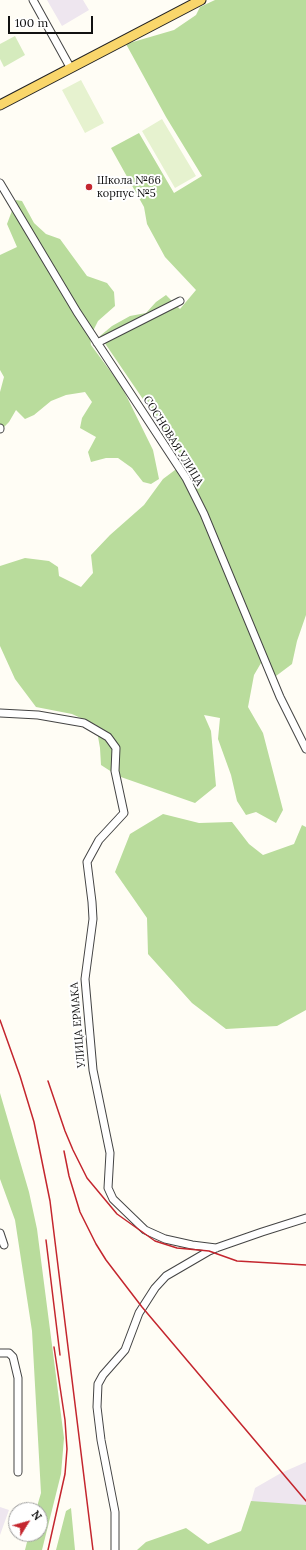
<!DOCTYPE html>
<meta charset="utf-8">
<style>
body{margin:0}
#map{position:relative;width:306px;height:1550px;overflow:hidden;background:#fffdf5;font-family:Lora,serif}
canvas{display:block}
.north{position:absolute;left:8px;top:1502px;width:40px;height:40px;box-sizing:border-box;background:#fff;border:1px solid #a0a0a0;border-radius:50%;rotate:53deg;font-size:11px;font-weight:700;line-height:16px;text-align:center;color:#111}
.north::after{content:'';display:block;margin:auto;width:14px;height:18px;background:#c4262e;clip-path:polygon(50% 0,100% 100%,50% 72%,0 100%)}
.scale{position:absolute;left:8px;top:16px;width:85px;height:18px;box-sizing:border-box;border:2px solid #111;border-top:0;padding-left:5px;font-size:12px;line-height:14px;white-space:nowrap;color:#111;-webkit-text-stroke:3px #fff;paint-order:stroke}
</style>
<div id="map">
<canvas width="306" height="1550"></canvas>
<div class="north">N</div>
<div class="scale">100 m</div>
</div>
<script>
const ctx = document.querySelector('canvas').getContext('2d');
ctx.lineJoin = 'round';
function fill(path, color) {
  ctx.fillStyle = color;
  ctx.fill(path, 'evenodd');
}
function poly(rows) {
  const path = new Path2D();
  for (const r of rows) {
    path.moveTo(r[0], r[1]);
    for (let i = 2; i < r.length; i += 2) path.lineTo(r[i], r[i + 1]);
  }
  return path;
}
function trace(path, color, width, dash) {
  ctx.strokeStyle = color;
  ctx.lineWidth = width;
  ctx.lineCap = dash ? 'butt' : 'round';
  ctx.setLineDash(dash || []);
  ctx.stroke(path);
}
function drawText(font, color, halo, rows, align = 'center') {
  ctx.font = font + ' Lora,serif';
  ctx.lineWidth = 4;
  ctx.setLineDash([]);
  ctx.textBaseline = 'middle';
  ctx.strokeStyle = halo;
  ctx.fillStyle = color;
  for (const [text, x, y, turn = 0] of rows) {
    ctx.save();
    ctx.translate(x, y);
    ctx.rotate((+turn || 0) * Math.PI / 180);
    ctx.textAlign = isNaN(turn) ? turn : align;
    if (halo) ctx.strokeText(text, 0, 0);
    ctx.fillText(text, 0, 0);
    ctx.restore();
  }
}
fill(poly([
 [47,0,83,0,89,10,62,26],
 [306,1462,306,1550,238,1550,255,1488,281,1473],
 [0,1507,9,1510,0,1535]
]), '#eee6ef');
fill(poly([
 [15,36,25,55,4,67,0,59,0,44]
]), '#d5ebbd');
fill(poly([
 [215,0,306,0,306,615,297,641,292,664,276,676,269,668,261,663,254,675,248,707,263,733,283,810,276,823,256,812,246,815,237,801,231,775,218,739,220,718,204,715,211,731,216,786,195,803,118,776,101,765,100,748,96,725,72,714,36,707,15,679,0,646,0,566,25,558,49,561,58,567,59,576,81,587,93,573,91,555,110,535,144,505,163,479,179,467,183,458,100,336,112,326,130,316,146,313,156,302,166,295,180,309,196,290,165,257,147,224,144,207,111,148,139,133,174,193,202,176,166,117,126,44,174,30,196,15,200,7],
 [16,200,22,201,34,223,46,234,60,239,87,276,107,283,114,292,115,306,98,321,90,337,91,345,122,387,153,450,159,479,151,484,143,482,132,468,118,458,106,458,91,462,88,452,96,437,80,428,82,418,92,402,85,392,66,395,51,401,34,415,25,419,16,410,9,422,0,431,0,392,4,377,0,370,0,255,17,247,7,224],
 [163,814,199,823,232,822,249,844,263,855,294,844,302,825,306,827,306,1010,277,1026,226,1029,192,1003,148,954,147,918,115,872,130,834],
 [0,1093,29,1192,37,1229,64,1438,61,1474,42,1550,25,1550,29,1534,40,1534,40,1510,36,1510,41,1493,32,1331,15,1220,0,1179],
 [251,1501,306,1505,306,1550,137,1550,146,1542,186,1528,208,1544,241,1531],
 [71,1508,75,1550,56,1550,66,1511]
]), '#b9dc9c');
fill(poly([
 [81,80,104,123,85,133,62,90],
 [162,119,196,176,175,188,142,131]
]), '#e6f2cf');
const minor = poly([
 [33,0,70,67],
 [0,183,77,312,186,478,204,514,280,697,306,749],
 [97,343,180,301],
 [0,428,0,429],
 [0,713,38,715,84,723,108,737,116,748,115,771,124,813,99,840,87,862,92,902,93,919,85,979,93,1070,110,1153,108,1188,113,1199,145,1230,165,1239,192,1245,216,1248],
 [0,1233,4,1245],
 [0,1353,9,1353,13,1357,18,1378,18,1472],
 [115,1550,115,1512,101,1440,97,1407,98,1384,103,1375,125,1350,139,1313,155,1288,166,1276,209,1251,216,1248,262,1232,306,1218]
]);
const major = poly([
 [0,105,201,0]
]);
trace(minor, '#444', 9);
trace(major, '#222', 11);
trace(minor, '#fff', 7);
trace(major, '#f9d66b', 9);
trace(poly([
 [0,1020,20,1076,34,1122,50,1201,93,1550],
 [48,1081,65,1131,73,1150,87,1178,117,1214,155,1241,177,1248,209,1251,237,1261,306,1265],
 [64,1151,69,1176,80,1212,96,1244,106,1260,142,1307,306,1501],
 [46,1240,60,1355],
 [48,1550,65,1474,67,1449,65,1420,54,1347]
]), '#c4262e', 1.5);
for (const [x, y, r, color] of [
 [89,187,4,"#c4262e"]
]) {
  const dot = new Path2D();
  dot.arc(x, y, r, 0, 2 * Math.PI);
  ctx.fillStyle = color;
  ctx.fill(dot);
  trace(dot, '#fff', 1.5);
}
drawText('11px', '#111', '#fff', [
 ["Школа №66",97,181],
 ["корпус №5",97,194]
], 'left');
drawText('11px', '#111', '#fff', [
 ["СОСНОВАЯ УЛИЦА",173,441,58],
 ["УЛИЦА ЕРМАКА",78,1025,-95]
]);
</script>
